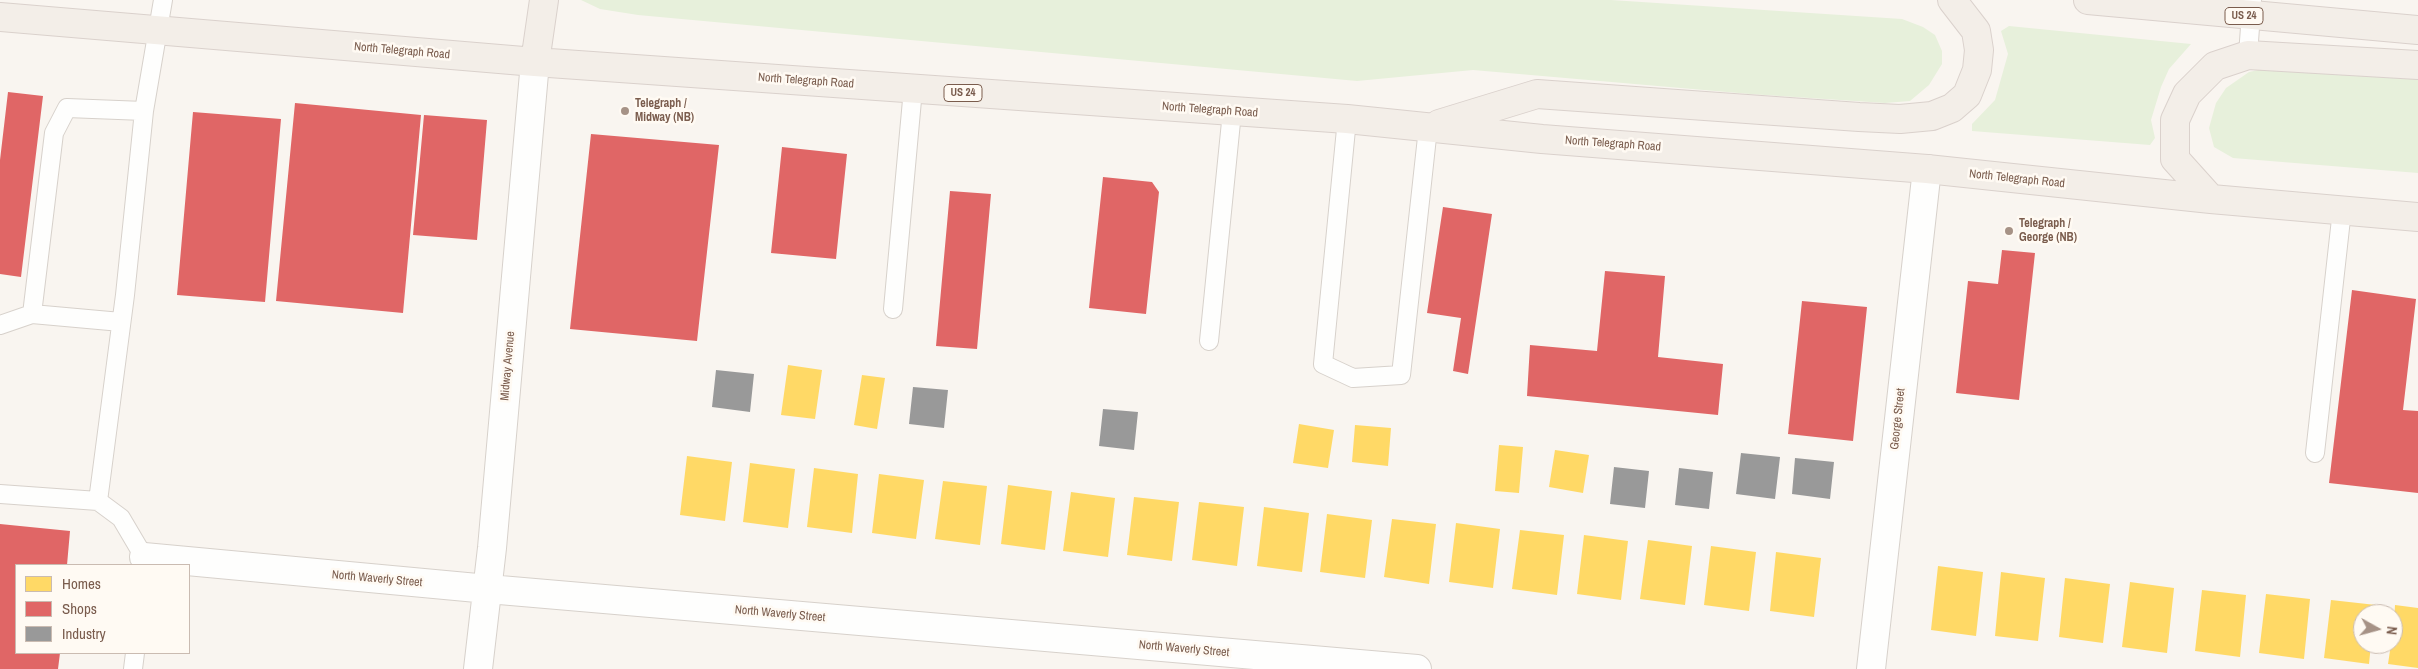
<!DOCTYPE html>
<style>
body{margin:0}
#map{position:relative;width:2418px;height:669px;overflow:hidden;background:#f9f5f0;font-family:"Archivo Narrow",sans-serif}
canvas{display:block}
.legend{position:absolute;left:15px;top:564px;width:175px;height:90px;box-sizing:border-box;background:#fffaf3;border:1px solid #cabbb1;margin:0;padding:6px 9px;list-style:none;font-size:15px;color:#7a5c4d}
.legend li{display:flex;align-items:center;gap:10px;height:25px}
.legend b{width:25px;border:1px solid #cabbb1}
.north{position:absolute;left:2353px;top:604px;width:50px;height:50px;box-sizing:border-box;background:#fffaf3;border:1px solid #cabbb1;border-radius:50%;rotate:97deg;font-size:14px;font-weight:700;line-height:20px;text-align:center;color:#7a5c4d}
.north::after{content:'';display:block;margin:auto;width:18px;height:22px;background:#a69286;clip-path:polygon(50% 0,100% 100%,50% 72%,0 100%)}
</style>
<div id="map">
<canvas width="2418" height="669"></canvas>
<ul class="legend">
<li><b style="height:14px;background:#ffd966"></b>Homes</li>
<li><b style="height:14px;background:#e06666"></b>Shops</li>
<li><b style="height:14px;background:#999"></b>Industry</li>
</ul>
<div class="north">N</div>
</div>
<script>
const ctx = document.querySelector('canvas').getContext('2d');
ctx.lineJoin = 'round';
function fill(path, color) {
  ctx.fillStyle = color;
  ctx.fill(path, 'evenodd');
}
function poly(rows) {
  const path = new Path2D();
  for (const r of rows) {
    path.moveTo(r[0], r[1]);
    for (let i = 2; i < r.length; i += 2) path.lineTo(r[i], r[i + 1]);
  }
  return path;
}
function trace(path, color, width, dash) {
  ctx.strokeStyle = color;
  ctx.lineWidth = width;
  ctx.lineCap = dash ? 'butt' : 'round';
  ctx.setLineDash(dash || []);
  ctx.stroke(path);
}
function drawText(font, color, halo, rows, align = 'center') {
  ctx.font = font + ' "Archivo Narrow",sans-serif';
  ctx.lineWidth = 5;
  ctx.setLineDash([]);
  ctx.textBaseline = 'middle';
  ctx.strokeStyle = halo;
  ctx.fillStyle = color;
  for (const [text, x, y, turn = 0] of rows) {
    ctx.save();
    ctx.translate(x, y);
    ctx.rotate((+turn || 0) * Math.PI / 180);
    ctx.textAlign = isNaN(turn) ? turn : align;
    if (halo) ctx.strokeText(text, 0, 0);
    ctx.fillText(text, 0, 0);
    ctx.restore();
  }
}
fill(poly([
 [581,0,1611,0,1902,19,1923,27,1935,35,1942,51,1942,64,1929,85,1910,101,1885,103,1750,94,1473,70,1357,81,638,15,600,9],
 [2009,26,2191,44,2169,69,2161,87,2151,120,2155,138,2150,145,1972,131,1972,124,1995,100,2008,54,2001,31],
 [2286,64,2418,76,2418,173,2233,158,2214,147,2209,128,2216,103,2226,88,2249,72]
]), '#e7f0db');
fill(poly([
 [788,365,822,370,815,419,781,415],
 [862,375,885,378,877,429,854,425],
 [1299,424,1334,430,1328,468,1293,463],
 [1355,425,1391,428,1388,466,1352,462],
 [1499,445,1523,447,1519,493,1495,491],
 [1555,450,1589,455,1583,493,1549,487],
 [687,456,732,462,725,521,680,515],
 [750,463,795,469,788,528,743,522],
 [814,468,858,474,852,533,807,527],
 [879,474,924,480,916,539,872,533],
 [943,481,987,486,980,545,935,539],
 [1008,485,1052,491,1045,550,1001,544],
 [1071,492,1115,498,1108,557,1063,551],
 [1134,497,1179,502,1172,561,1127,555],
 [1199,502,1244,507,1237,566,1192,560],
 [1264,507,1309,513,1302,572,1257,566],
 [1327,514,1372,520,1365,578,1320,572],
 [1392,519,1436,524,1429,584,1384,577],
 [1456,523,1500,529,1493,588,1449,582],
 [1520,530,1564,535,1557,595,1512,589],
 [1584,535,1628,541,1621,600,1577,594],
 [1648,540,1692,546,1685,605,1640,599],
 [1711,546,1756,552,1749,611,1704,605],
 [1776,552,1821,558,1814,617,1770,611],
 [1938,566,1983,572,1976,636,1931,630],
 [2001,572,2045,578,2038,641,1995,636],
 [2065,578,2110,584,2103,643,2059,637],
 [2130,582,2174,588,2167,653,2122,647],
 [2202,590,2246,595,2240,657,2195,651],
 [2266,594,2310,599,2304,659,2259,653],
 [2331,600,2376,605,2375,614,2363,614,2363,644,2371,644,2369,664,2324,658],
 [2395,605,2418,608,2418,668,2388,664,2391,644,2393,644]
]), '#ffd966');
fill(poly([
 [8,92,43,96,21,277,0,274,0,160],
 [295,103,421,115,403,313,276,301],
 [193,112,281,119,265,302,177,295],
 [424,115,487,120,477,240,413,235],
 [591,134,719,145,697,341,570,329],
 [782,147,847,154,836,259,771,253],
 [1103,177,1152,182,1159,192,1146,314,1089,308],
 [950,191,991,194,977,349,936,346],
 [1443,207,1492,214,1468,374,1453,371,1461,318,1427,313],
 [2002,250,2035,253,2019,400,1956,393,1968,281,1998,284],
 [1605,271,1665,276,1658,357,1723,364,1718,415,1527,396,1530,345,1597,351],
 [2352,290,2416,299,2403,410,2418,411,2418,493,2329,483],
 [1802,301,1867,307,1853,441,1788,434],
 [0,524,70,531,67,565,16,565,16,653,60,653,58,669,0,669]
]), '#e06666');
fill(poly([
 [716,370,754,374,750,412,712,407],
 [913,387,948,390,944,428,909,424],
 [1103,409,1138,412,1134,450,1099,446],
 [1741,453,1780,457,1775,499,1736,494],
 [1795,458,1834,462,1830,499,1792,494],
 [1614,467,1649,471,1645,508,1610,504],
 [1679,468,1713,472,1709,509,1675,505]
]), '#999');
const service = poly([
 [2248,55,2252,0],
 [1347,119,1323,364,1353,378,1401,375,1428,128],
 [893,309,913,89],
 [32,314,54,133,67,108,144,111],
 [0,325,32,314,121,322],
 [1209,341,1232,112],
 [2315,453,2342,210],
 [0,494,98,501,121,518,144,557,143,565],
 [98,501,125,295,144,111,163,0],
 [133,669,135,653]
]);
const minor = poly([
 [144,557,488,589,1417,669],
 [478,669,492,548,535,62],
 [1871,669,1927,169]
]);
const primary = poly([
 [2088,0,2418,30],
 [0,17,535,62,1347,119,1542,139,1927,169,2211,199,2418,217],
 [535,62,544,0],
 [1439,124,1537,94,1859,117,1900,119,1932,116,1952,108,1967,95,1977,70,1979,50,1976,31,1952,0],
 [2211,199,2175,159,2175,120,2187,94,2215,66,2248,55,2418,65]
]);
trace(service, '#d7d1cb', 20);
trace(minor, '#d7d1cb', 30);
trace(primary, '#dad1cc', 30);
trace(service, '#fefefd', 18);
trace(minor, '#fefefd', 28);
trace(primary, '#f3eee8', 28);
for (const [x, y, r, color] of [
 [625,111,5,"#a69286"],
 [2009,231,5,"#a69286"]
]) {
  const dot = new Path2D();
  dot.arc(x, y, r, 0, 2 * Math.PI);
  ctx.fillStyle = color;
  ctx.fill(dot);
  trace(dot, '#fffaf3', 2);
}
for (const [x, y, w] of [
 [2244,16,38],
 [963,93,38]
]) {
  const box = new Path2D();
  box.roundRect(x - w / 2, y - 8.5, w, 17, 4);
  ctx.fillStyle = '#fffaf3';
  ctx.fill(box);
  trace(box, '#7a5c4d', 1);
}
drawText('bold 11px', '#7a5c4d', null, [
 ["US 24",2244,16],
 ["US 24",963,93]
]);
drawText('12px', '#7a5c4d', '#fffaf3', [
 ["North Telegraph Road",402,51,5],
 ["North Telegraph Road",806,81,4],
 ["North Telegraph Road",1210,110,4],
 ["North Telegraph Road",1613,144,4],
 ["North Telegraph Road",2017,179,6],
 ["Midway Avenue",508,366,-85],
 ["George Street",1898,419,-84],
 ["North Waverly Street",377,579,5],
 ["North Waverly Street",780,614,5],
 ["North Waverly Street",1184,649,5]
]);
drawText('bold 12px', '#7a5c4d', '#fffaf3', [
 ["Telegraph /",635,104],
 ["Midway (NB)",635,118],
 ["Telegraph /",2019,224],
 ["George (NB)",2019,238]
], 'left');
</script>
